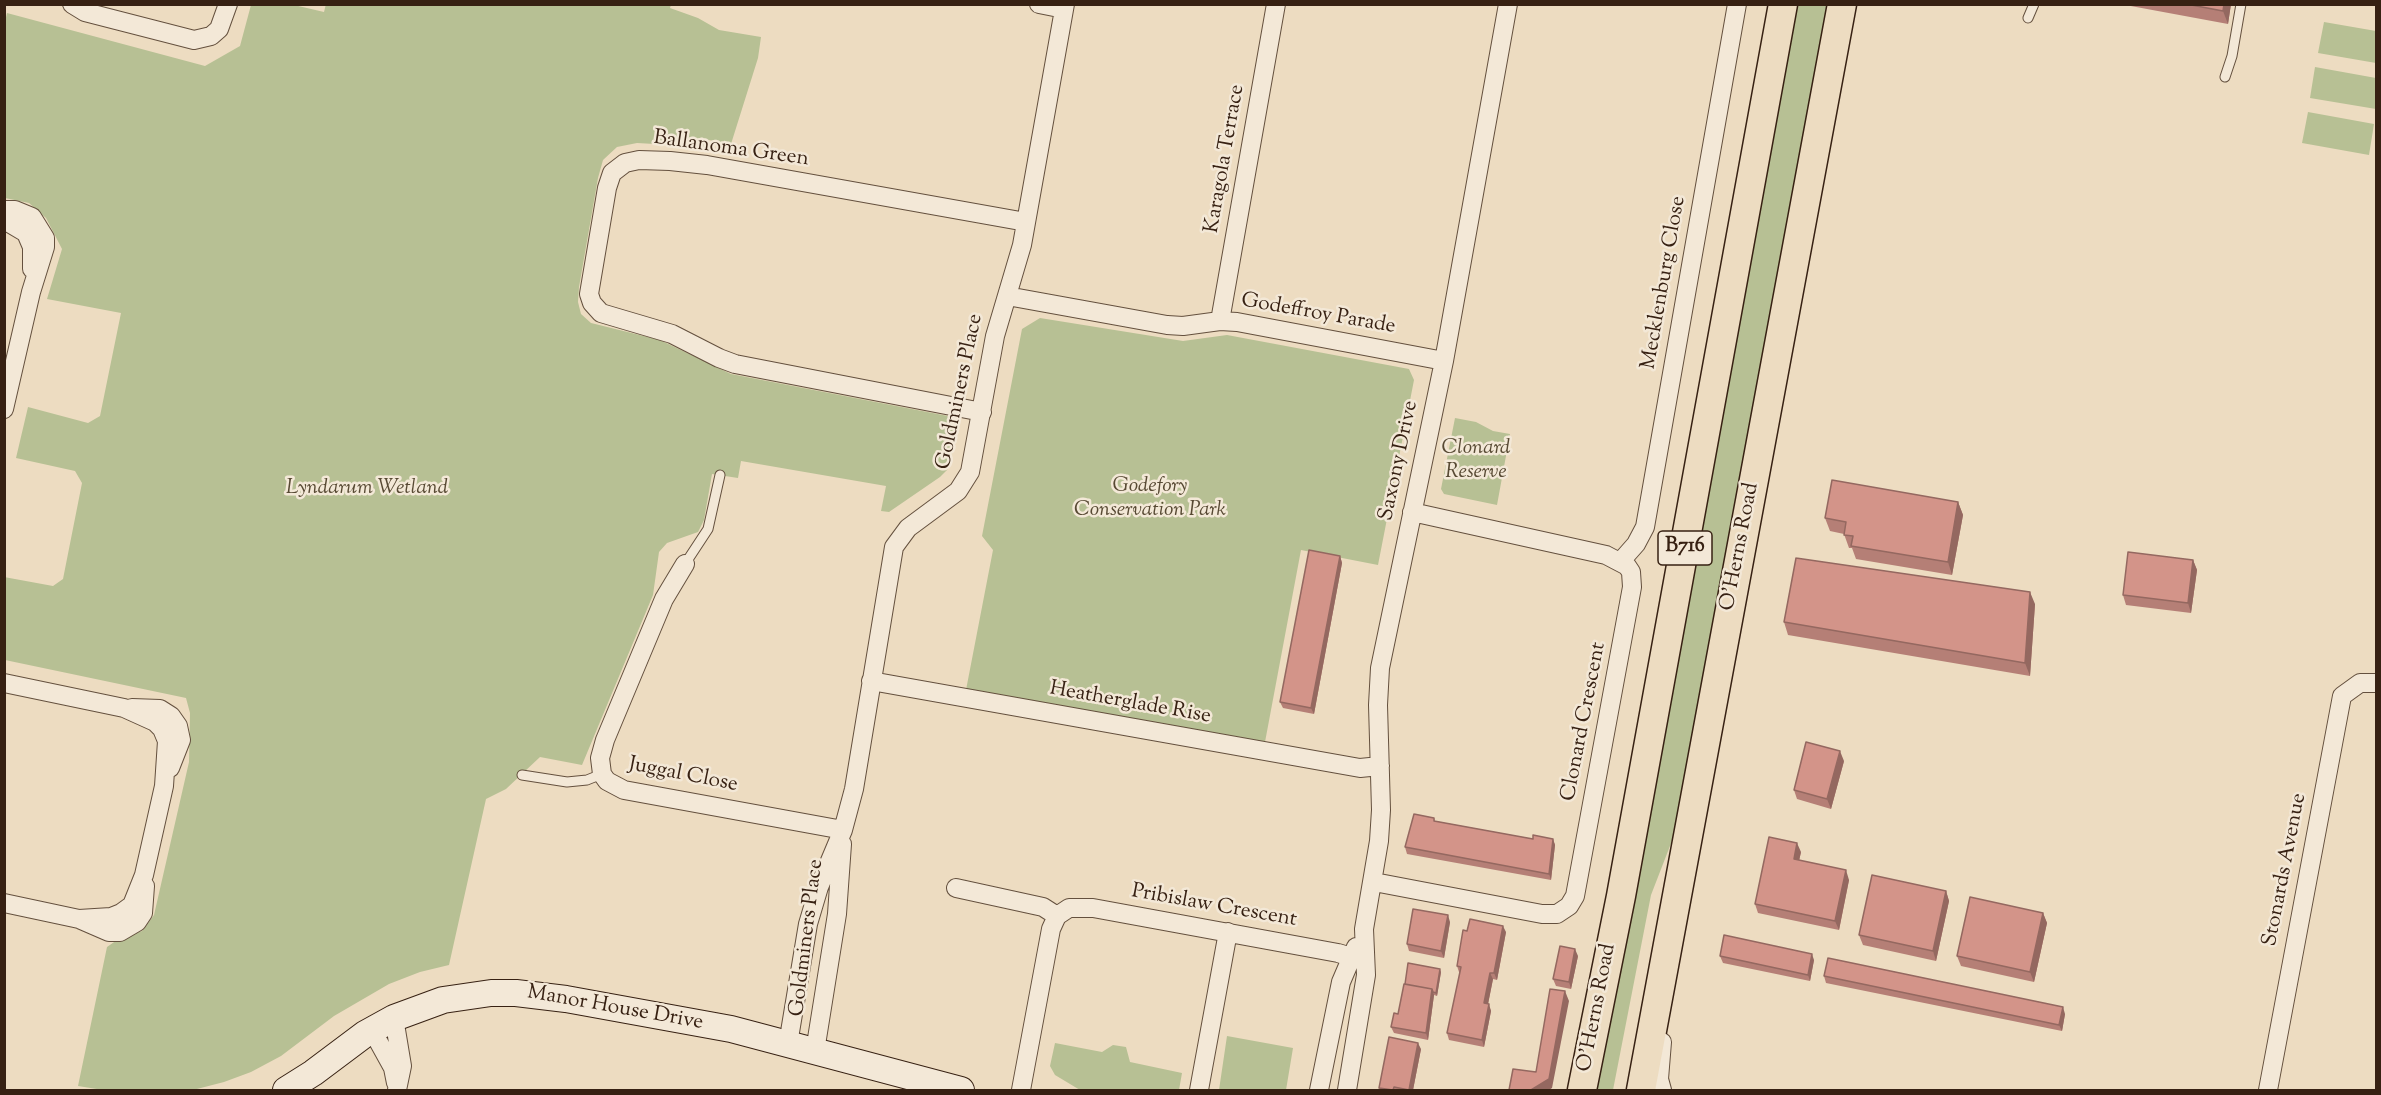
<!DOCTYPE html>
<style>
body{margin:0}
#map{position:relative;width:2381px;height:1095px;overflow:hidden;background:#eddcc1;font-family:"Sorts Mill Goudy",serif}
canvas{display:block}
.frame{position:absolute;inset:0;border:6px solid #372113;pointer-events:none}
</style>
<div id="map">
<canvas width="2381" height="1095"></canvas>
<div class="frame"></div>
</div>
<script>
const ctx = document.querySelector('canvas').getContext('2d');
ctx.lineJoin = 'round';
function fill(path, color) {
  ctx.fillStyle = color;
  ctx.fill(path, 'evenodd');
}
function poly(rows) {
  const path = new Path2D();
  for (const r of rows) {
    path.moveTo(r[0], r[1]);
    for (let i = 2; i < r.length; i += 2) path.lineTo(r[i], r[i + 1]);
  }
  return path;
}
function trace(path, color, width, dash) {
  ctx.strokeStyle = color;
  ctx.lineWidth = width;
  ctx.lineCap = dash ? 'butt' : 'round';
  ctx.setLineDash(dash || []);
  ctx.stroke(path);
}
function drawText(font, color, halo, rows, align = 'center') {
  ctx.font = font + ' "Sorts Mill Goudy",serif';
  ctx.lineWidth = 5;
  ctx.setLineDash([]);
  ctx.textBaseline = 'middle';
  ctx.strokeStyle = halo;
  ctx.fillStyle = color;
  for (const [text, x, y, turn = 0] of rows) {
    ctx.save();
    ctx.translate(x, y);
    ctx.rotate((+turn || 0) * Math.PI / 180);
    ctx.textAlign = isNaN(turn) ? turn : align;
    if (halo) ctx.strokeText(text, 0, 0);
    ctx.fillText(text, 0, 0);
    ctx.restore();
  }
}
fill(poly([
 [326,4,671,5,670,8,698,18,719,30,761,37,758,58,731,144,709,140,707,147,637,143,617,147,603,160,598,178,579,287,578,302,581,314,591,323,660,340,731,374,948,416,956,429,951,460,948,469,940,477,889,512,881,511,886,486,741,461,738,478,712,474,704,520,698,532,667,543,659,552,653,595,582,765,540,757,506,789,486,799,449,965,420,972,389,984,334,1016,281,1056,251,1072,224,1082,193,1090,103,1090,78,1086,107,947,117,940,142,931,154,915,189,762,190,713,186,698,5,660,4,577,53,586,63,579,82,483,75,471,16,458,28,407,88,423,100,416,121,313,47,299,62,249,46,218,29,203,5,198,4,26,7,13,205,66,240,46,251,5,294,5,324,12],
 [1795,5,1827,5,1675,833,1651,895,1613,1090,1590,1090],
 [2324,22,2376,31,2376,63,2318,53],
 [2315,67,2376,78,2376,109,2310,98],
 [2308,112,2374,124,2369,155,2302,143],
 [1040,318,1183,341,1227,335,1409,369,1414,380,1378,565,1301,550,1265,742,966,690,993,550,982,536,1022,329],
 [1455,418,1476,422,1493,431,1510,434,1497,505,1444,494,1441,489],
 [1227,1036,1293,1048,1286,1090,1219,1090],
 [1055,1043,1102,1052,1113,1045,1126,1047,1130,1062,1182,1073,1179,1090,1080,1090,1055,1075,1050,1066]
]), '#b7c094');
const lane = poly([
 [2028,18,2034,4],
 [2225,77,2232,56,2241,4],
 [685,564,708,529,720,475],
 [522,775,567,782,587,780,602,774]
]);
const street = poly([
 [72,4,85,12,194,40,211,36,219,29,228,4],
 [1039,4,1064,9],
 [4,210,15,210,32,217,45,238,45,247,31,292,4,409],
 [4,220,26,233,32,247,32,269],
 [1007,296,1167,325,1183,326,1220,321,1237,322,1444,361],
 [1220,321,1276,4],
 [982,412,735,364,719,358,672,334,601,313,592,303,589,294,607,188,612,173,625,163,639,160,670,161,707,165,1026,222],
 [1621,561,1636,544,1645,527,1737,4],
 [685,564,664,599,605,740,600,758,602,774,607,781,624,790,843,830],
 [871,681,1360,768,1380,766],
 [4,683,124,708,155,722,162,729,167,741,164,786,144,875,132,905,121,913,111,917,79,919],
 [132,708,160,709,171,716,178,726,181,740,170,768],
 [1374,882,1542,914,1557,914,1569,906,1575,896,1632,587,1631,572,1627,566,1606,555,1412,512],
 [956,888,1043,907,1057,916],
 [4,903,79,919,109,932,120,932,137,922,143,913,145,886],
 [394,1018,402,1066,397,1090],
 [372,1030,393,1068,396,1083],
 [1662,1042,1659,1079,1662,1090],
 [788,1044,808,924,819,887,843,830,854,789,894,547,908,528,958,491,970,472,995,336,1022,245,1065,4],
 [815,1051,837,914,842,844],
 [1021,1090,1051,929,1057,916,1069,908,1093,908,1338,953,1365,961],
 [1199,1090,1228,932],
 [1319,1090,1341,982,1356,947],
 [1347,1090,1366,975,1364,929,1379,841,1381,810,1378,705,1380,668,1444,361,1508,4],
 [2268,1090,2342,696,2360,683,2376,683]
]);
const secondary = poly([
 [286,1090,313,1073,365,1034,394,1018,443,1000,491,993,516,993,566,999,731,1029,961,1090]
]);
const primary = poly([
 [1582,1090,1621,896,1783,4],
 [1641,1090,1842,4]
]);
trace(lane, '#64503e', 11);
trace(street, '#64503e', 20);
trace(secondary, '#372113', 28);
trace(primary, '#372113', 31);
trace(lane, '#f3e8d7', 9);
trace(street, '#f3e8d7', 18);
trace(secondary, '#f3e8d7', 26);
trace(primary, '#eddcc1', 28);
fill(poly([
 [2120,4,2231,4,2228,24],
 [1958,502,1963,515,1952,575,1856,559,1852,548,1849,548,1844,534,1830,531,1825,518],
 [1340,556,1342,563,1314,714,1283,708,1280,702],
 [2193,560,2197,570,2191,613,2126,605,2123,595],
 [2035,604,2030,676,1788,635,1784,622],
 [1844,761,1831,809,1797,799,1794,790],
 [1434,818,1435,821,1533,839,1553,839,1555,845,1551,880,1407,854,1405,847],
 [1801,852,1799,861,1849,880,1839,930,1758,913,1755,904],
 [1946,891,1949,901,1936,961,1863,945,1859,935],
 [2043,913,2047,923,2034,982,1961,966,1957,956],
 [1450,922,1444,958,1409,951,1407,944],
 [1506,932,1497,980,1493,979,1488,1004,1491,1011,1484,1047,1449,1040,1447,1033,1460,973,1459,972,1457,966],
 [1578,956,1571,989,1556,986,1553,979],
 [1720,956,1814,960,1810,981,1723,963],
 [1441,972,1437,996,1434,995,1428,1040,1394,1033,1391,1027,1398,1014],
 [1824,976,2065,1014,2062,1031,1826,983],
 [1421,1049,1413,1090,1380,1090,1379,1088]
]), '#b57f76');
fill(poly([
 [2224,4,2231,4,2228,24,2223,11],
 [1958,502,1963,515,1952,575,1948,562],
 [1340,556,1342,563,1314,714,1311,708],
 [2193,560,2197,570,2191,613,2188,603],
 [2030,592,2035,604,2030,676,2025,663],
 [1840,751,1844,761,1831,809,1827,799],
 [1553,839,1555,845,1551,880,1549,874],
 [1797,843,1801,852,1797,869,1794,859],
 [1846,870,1849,880,1839,930,1835,921],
 [1946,891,1949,901,1936,961,1933,951],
 [2043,913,2047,923,2034,982,2030,972],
 [1448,915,1450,922,1444,958,1441,951],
 [1503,926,1506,932,1497,980,1494,973],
 [1575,949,1578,956,1571,989,1569,982],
 [1812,954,1814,960,1810,981,1808,975],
 [1440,969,1441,972,1437,996,1436,993],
 [1490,973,1493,979,1487,1009,1484,1003],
 [1432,989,1434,995,1428,1040,1426,1033],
 [1565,991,1569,1001,1552,1088,1549,1090,1531,1090],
 [1489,1004,1491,1011,1484,1047,1482,1040],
 [2063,1007,2065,1014,2062,1031,2059,1025],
 [1418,1043,1421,1049,1413,1090,1409,1090]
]), '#946860');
const building = poly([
 [2186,4,2224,4,2223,11,2186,4],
 [1832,480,1958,502,1948,562,1851,546,1853,536,1844,535,1846,522,1825,518,1832,480],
 [1309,550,1340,556,1311,708,1280,702,1309,550],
 [2128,552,2193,560,2188,603,2123,595,2128,552],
 [1796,558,2030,592,2025,663,1784,622,1796,558],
 [1806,742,1840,751,1827,799,1794,790,1806,742],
 [1414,814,1434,818,1434,821,1533,839,1533,835,1553,839,1549,874,1405,847,1414,814],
 [1769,837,1797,843,1794,859,1846,870,1835,921,1755,904,1769,837],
 [1872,875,1946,891,1933,951,1859,935,1872,875],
 [1970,897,2043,913,2030,972,1957,956,1970,897],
 [1413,909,1448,915,1441,951,1407,944,1413,909],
 [1470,919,1503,926,1494,973,1490,973,1484,1003,1489,1004,1482,1040,1447,1033,1461,967,1457,966,1463,930,1467,931,1470,919],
 [1724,935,1812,954,1808,975,1720,956,1724,935],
 [1560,946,1575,949,1569,982,1553,979,1560,946],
 [1828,958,2063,1007,2059,1025,1824,976,1828,958],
 [1408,963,1440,969,1436,993,1433,992,1432,989,1405,984,1408,963],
 [1404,984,1432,989,1426,1033,1391,1027,1394,1013,1398,1014,1404,984],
 [1550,989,1565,991,1549,1079,1531,1090,1509,1090,1513,1069,1536,1072,1550,989],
 [1389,1037,1418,1043,1409,1090,1394,1087,1393,1090,1379,1088,1389,1037]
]);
fill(building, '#d39489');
trace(building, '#946860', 1.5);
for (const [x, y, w] of [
 [1685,548,54]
]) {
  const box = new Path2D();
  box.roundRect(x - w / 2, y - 17, w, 34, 4.5);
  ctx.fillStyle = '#f3e8d7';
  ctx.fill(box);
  trace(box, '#372113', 1.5);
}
drawText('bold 20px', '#372113', null, [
 ["B716",1685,548]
]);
drawText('21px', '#372113', '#f3e8d7', [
 ["Ballanoma Green",731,150,8],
 ["Karagola Terrace",1226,159,-80],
 ["Mecklenburg Close",1665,283,-80],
 ["Godeffroy Parade",1318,315,10],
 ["Goldminers Place",961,392,-78],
 ["Saxony Drive",1400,461,-78],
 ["O'Herns Road",1741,547,-79],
 ["Heatherglade Rise",1130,704,10],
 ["Clonard Crescent",1585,722,-79],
 ["Juggal Close",683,776,11],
 ["Stonards Avenue",2286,870,-79],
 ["Pribislaw Crescent",1214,907,10],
 ["Goldminers Place",808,938,-83],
 ["O'Herns Road",1598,1008,-79],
 ["Manor House Drive",615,1009,10]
]);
drawText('italic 21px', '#574933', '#f3e8d7', [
 ["Clonard",1476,449],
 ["Reserve",1476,473],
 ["Godefory",1150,487],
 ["Conservation Park",1150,511],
 ["Lyndarum Wetland",367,489]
]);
</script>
